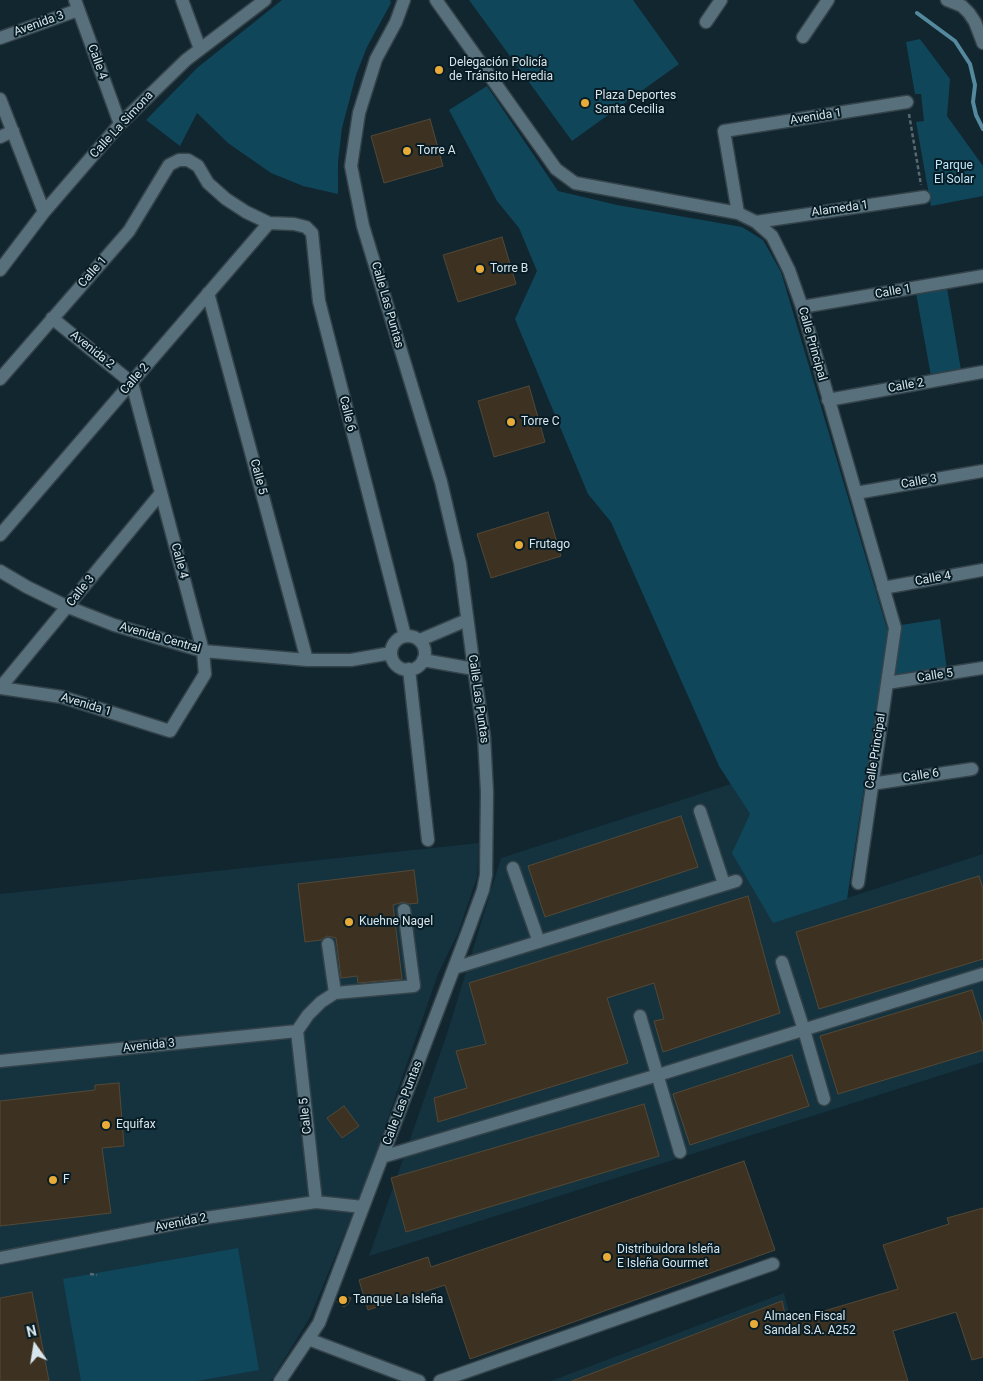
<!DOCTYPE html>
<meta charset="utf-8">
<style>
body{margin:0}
#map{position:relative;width:983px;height:1381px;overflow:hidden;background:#11262f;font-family:Roboto,sans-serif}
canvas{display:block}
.north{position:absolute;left:10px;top:1321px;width:50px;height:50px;-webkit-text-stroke:4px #071c25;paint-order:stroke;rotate:347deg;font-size:14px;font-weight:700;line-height:20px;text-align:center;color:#d8e5eb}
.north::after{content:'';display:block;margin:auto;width:18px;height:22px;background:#d8e5eb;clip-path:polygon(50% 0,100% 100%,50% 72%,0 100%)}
</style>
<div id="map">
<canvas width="983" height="1381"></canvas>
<div class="north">N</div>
</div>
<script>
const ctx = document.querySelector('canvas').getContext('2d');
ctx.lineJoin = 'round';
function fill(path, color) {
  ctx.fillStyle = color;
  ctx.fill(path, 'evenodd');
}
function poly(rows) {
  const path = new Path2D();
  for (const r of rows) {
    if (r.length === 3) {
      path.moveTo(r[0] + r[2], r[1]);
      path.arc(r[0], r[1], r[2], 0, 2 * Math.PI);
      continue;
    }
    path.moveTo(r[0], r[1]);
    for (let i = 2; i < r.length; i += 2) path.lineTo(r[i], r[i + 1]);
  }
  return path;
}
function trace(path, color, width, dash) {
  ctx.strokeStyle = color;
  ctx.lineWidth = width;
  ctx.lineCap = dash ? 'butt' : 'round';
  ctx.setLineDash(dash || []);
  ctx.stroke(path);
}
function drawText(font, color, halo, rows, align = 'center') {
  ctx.font = font + ' Roboto,sans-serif';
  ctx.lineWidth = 4;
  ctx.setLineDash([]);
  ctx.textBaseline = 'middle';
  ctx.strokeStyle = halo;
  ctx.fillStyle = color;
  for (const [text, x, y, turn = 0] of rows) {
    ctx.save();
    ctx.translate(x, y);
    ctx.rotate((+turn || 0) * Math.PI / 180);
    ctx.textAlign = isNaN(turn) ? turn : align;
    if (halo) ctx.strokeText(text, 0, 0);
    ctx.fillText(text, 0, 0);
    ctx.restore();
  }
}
fill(poly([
 [731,784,750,814,773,922,983,854,983,1062,369,1256,447,1034,501,858],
 [479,843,477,877,458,933,438,974,364,1187,310,1317,271,1381,0,1381,0,894],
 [784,1293,806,1381,551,1381]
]), '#14333f');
fill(poly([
 [282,0,390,0,391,3,367,47,356,75,342,128,338,162,338,194,303,186,271,173,228,143,197,113,180,146,146,120,197,68],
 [469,0,633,0,679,64,572,141],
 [920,39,950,79,947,116,983,166,983,196,931,206,916,122,924,121,921,94,915,94,906,42],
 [487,86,558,191,617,205,742,227,763,240,781,272,888,632,847,899,773,923,732,853,750,814,719,766,611,522,588,494,515,319,537,271,519,228,497,201,449,110],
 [947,288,961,370,931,376,916,293],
 [940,619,947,670,893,678,901,625],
 [238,1248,259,1370,197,1381,81,1381,63,1279]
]), '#10465a');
trace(poly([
 [917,13,955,41,970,64,975,85,973,102,976,115,983,129]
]), '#55899e', 4);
const building = poly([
 [430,119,443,166,384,183,371,136,430,119],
 [502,237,516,284,458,302,443,255,502,237],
 [529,386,545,442,494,457,478,401,529,386],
 [548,512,561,556,491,578,477,534,548,512],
 [681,816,698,867,545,917,528,866,681,816],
 [414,870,418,903,409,904,403,902,393,905,402,979,358,983,357,976,341,978,336,938,327,936,321,940,305,942,298,884,414,870],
 [979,876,983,889,983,959,819,1009,796,932,979,876],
 [748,896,780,1013,663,1052,654,1021,664,1019,654,983,607,998,628,1063,438,1122,434,1098,467,1088,456,1051,486,1044,469,983,748,896],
 [972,990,983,1025,983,1050,838,1094,820,1036,972,990],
 [792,1055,809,1106,690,1145,673,1094,792,1055],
 [119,1083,124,1146,102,1148,111,1213,0,1226,0,1101,95,1090,95,1085,119,1083],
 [644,1104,659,1156,406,1232,391,1178,644,1104],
 [344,1106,359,1126,342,1138,327,1118,344,1106],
 [744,1161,775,1250,470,1359,445,1285,368,1310,359,1280,428,1257,431,1267,744,1161],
 [983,1208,983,1357,972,1360,956,1312,893,1331,908,1381,572,1381,782,1301,787,1322,898,1289,883,1245,949,1224,947,1218,983,1208],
 [32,1292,49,1381,0,1381,0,1298,32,1292],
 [341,1295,351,1298,348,1304,344,1307,337,1302,338,1298,341,1295]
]);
fill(building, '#3d3221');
trace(building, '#544836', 1);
const minor = poly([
 [75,0,120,124],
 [182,0,200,49],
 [436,0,556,169,575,183,738,213,756,222,772,236,789,270,802,307,895,628,858,883],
 [947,0,962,6,969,13,975,22,983,43],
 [706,22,721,0],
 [803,37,828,0],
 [0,38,78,10],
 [0,99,44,212],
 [0,137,13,131],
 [738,213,724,131,907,102],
 [756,222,924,197],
 [0,270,44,212,120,124,186,60,265,0],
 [208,293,307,660],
 [802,307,983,276],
 [52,318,132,383],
 [0,379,129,231,169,165,179,160,188,160,198,166,208,183,226,199,246,212,269,223,294,224,306,227,312,233,319,301,405,636],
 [828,400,983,372],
 [856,493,983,471],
 [0,535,269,223],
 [0,571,27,587,68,607,114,625,203,651,307,660,351,660,391,653],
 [883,588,983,570],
 [408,653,17],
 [420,640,467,620],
 [423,660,474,669],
 [409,669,428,840],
 [887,683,983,668],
 [0,688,62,697,170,731,205,674,203,651,132,383],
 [0,688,161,493],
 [871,784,972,769],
 [700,811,724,884],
 [513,868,539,942],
 [782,962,804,1030,824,1099],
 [454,968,736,881],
 [335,993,414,986,404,910],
 [640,1016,680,1152],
 [297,1031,316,1202],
 [297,1031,308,1015,321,1002,335,993,328,944],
 [0,1061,297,1031],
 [382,1157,658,1075,983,974],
 [0,1258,205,1218,316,1202,363,1207],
 [308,1339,419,1381],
 [280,1381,319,1323,468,931,483,890,486,875,487,792,484,736,474,669,460,563,441,482,363,226,351,166,359,113,376,59,396,22,404,0],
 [440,1381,773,1264]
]);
trace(minor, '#34424a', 15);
trace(poly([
 [909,114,921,185],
 [90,1274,97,1275]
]), '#576971', 2.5, [4, 2.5]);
trace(minor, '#58707b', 12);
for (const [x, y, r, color] of [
 [439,70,5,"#e9ab38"],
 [585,103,5,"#e9ab38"],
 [407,151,5,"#e9ab38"],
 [480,269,5,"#e9ab38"],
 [511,422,5,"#e9ab38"],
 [519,545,5,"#e9ab38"],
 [349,922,5,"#e9ab38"],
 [106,1125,5,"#e9ab38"],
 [53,1180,5,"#e9ab38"],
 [607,1257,5,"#e9ab38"],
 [343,1300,5,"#e9ab38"],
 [754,1324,5,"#e9ab38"]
]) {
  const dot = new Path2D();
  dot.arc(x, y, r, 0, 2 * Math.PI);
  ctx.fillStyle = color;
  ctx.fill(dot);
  trace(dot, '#071c25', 2);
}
drawText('12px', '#d8e5eb', '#071c25', [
 ["Avenida 3",39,24,-20],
 ["Calle 4",97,62,70],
 ["Avenida 1",816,117,-9],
 ["Calle La Simona",122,125,-47],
 ["Alameda 1",840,209,-8],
 ["Calle 1",93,272,-49],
 ["Calle 1",893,292,-10],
 ["Calle Las Puntas",387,305,74],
 ["Calle Principal",812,344,74],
 ["Avenida 2",92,350,39],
 ["Calle 2",135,379,-49],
 ["Calle 2",906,386,-10],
 ["Calle 6",347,414,76],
 ["Calle 5",258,477,75],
 ["Calle 3",919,482,-10],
 ["Calle 4",179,561,75],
 ["Calle 4",933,579,-10],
 ["Calle 3",81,591,-51],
 ["Avenida Central",160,638,16],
 ["Calle 5",935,676,-9],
 ["Calle Las Puntas",478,699,82],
 ["Avenida 1",86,705,17],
 ["Calle Principal",876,751,-81],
 ["Calle 6",921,776,-9],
 ["Avenida 3",149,1046,-6],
 ["Calle Las Puntas",403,1103,-69],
 ["Calle 5",306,1116,-96],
 ["Avenida 2",181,1223,-11]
]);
drawText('12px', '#d8e5eb', '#071c25', [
 ["Delegación Policía",449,63],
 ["de Tránsito Heredia",449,77],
 ["Plaza Deportes",595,96],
 ["Santa Cecilia",595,110],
 ["Torre A",417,151],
 ["Torre B",490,269],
 ["Torre C",521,422],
 ["Frutago",529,545],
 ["Kuehne Nagel",359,922],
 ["Equifax",116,1125],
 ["F",63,1180],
 ["Distribuidora Isleña",617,1250],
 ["E Isleña Gourmet",617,1264],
 ["Tanque La Isleña",353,1300],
 ["Almacen Fiscal",764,1317],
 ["Sandal S.A. A252",764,1331]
], 'left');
drawText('12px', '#bee8fc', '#071c25', [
 ["Parque",954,166],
 ["El Solar",954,180]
]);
</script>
